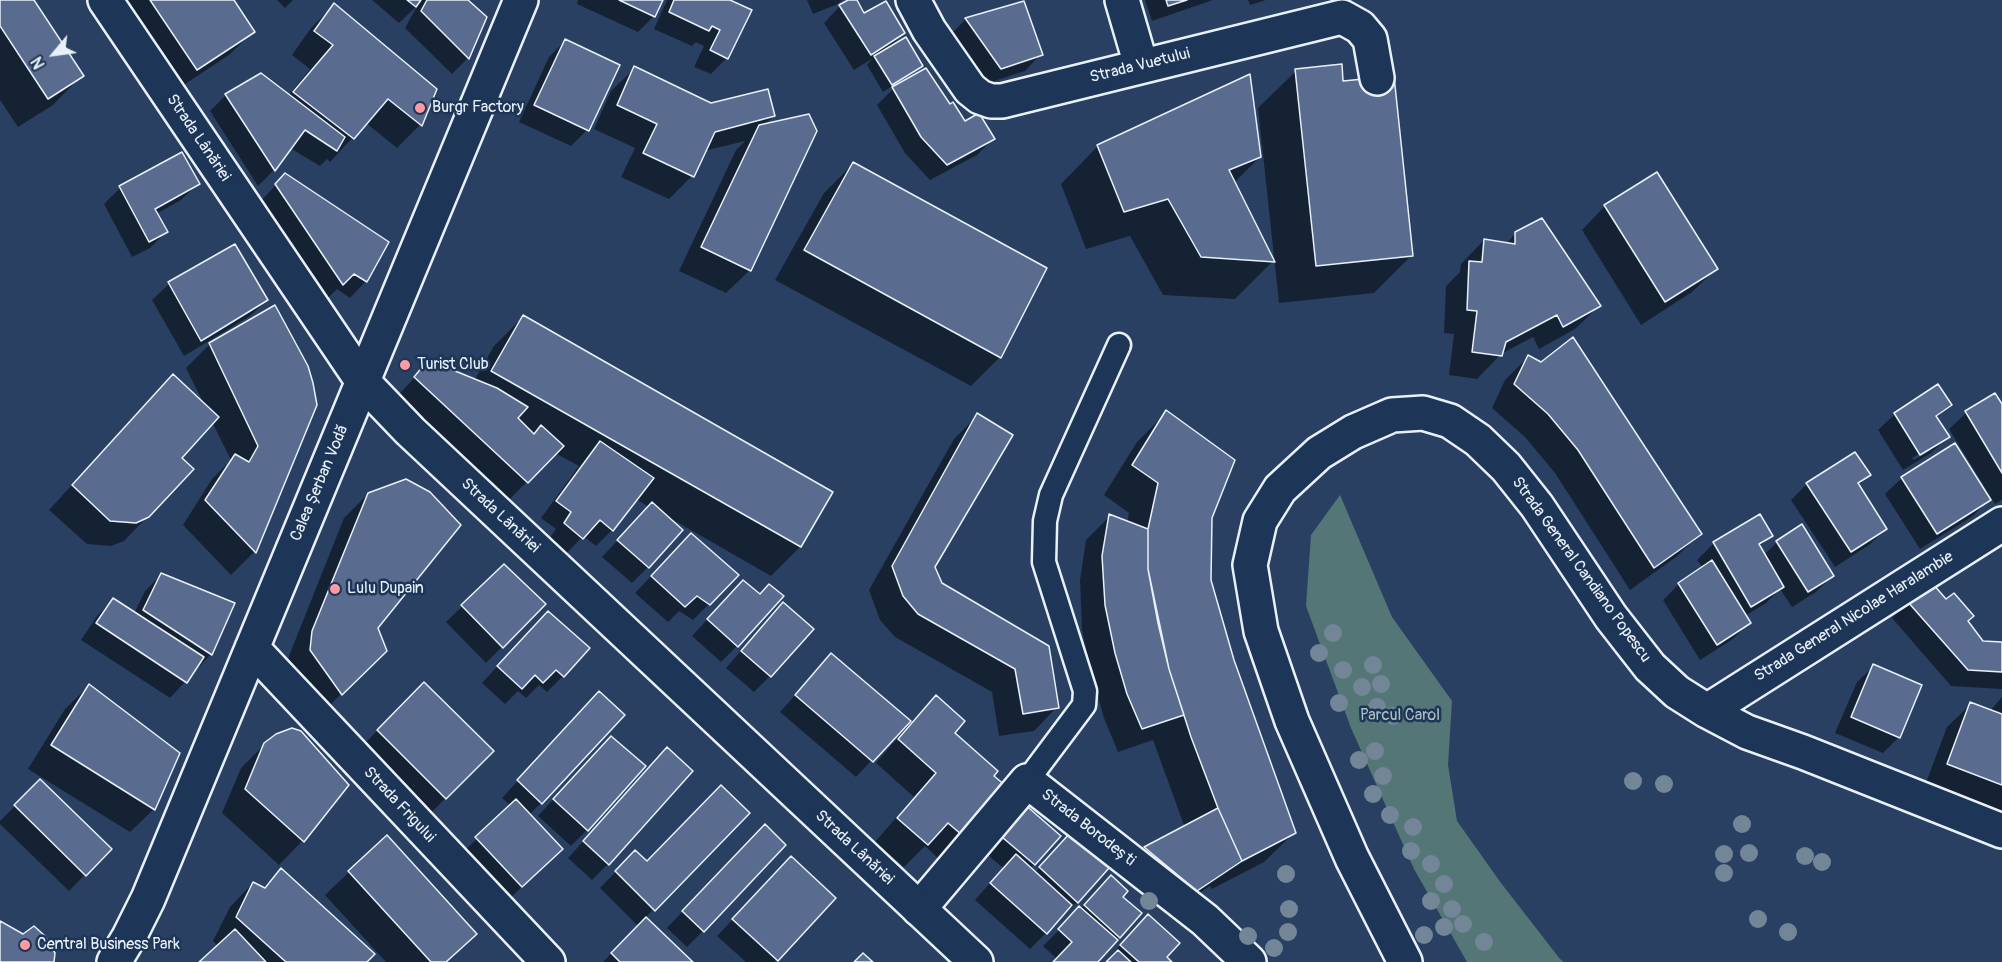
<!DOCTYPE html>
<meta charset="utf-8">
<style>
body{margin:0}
#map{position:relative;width:2002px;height:962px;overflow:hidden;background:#294062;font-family:Pangolin,sans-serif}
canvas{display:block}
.north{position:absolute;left:24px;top:24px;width:60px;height:60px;-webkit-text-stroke:4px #1d3557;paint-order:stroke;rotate:241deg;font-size:16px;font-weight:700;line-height:24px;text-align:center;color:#e8f1f8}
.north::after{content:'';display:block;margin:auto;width:21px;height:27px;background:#e8f1f8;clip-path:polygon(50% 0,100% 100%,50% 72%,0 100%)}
</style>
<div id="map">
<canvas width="2002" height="962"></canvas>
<div class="north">N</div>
</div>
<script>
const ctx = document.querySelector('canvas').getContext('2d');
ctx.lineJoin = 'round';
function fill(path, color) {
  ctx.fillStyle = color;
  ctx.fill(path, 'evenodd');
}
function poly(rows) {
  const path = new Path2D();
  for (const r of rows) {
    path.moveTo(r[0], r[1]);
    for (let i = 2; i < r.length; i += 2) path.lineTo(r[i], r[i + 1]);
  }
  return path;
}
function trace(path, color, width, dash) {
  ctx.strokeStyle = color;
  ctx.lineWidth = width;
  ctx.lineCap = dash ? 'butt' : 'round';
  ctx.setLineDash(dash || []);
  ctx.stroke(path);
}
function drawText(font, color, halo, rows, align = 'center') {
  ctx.font = font + ' Pangolin,sans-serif';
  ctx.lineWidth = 5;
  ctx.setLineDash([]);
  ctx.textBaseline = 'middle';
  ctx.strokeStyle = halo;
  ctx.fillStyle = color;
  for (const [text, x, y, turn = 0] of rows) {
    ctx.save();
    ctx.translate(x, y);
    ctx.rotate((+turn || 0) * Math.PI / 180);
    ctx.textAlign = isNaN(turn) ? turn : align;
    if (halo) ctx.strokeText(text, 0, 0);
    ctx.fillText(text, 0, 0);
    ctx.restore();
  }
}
fill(poly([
 [1340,495,1392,617,1452,701,1448,765,1457,821,1501,883,1560,959,1564,962,1467,962,1414,869,1351,728,1306,606,1311,535]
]), '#547676');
fill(poly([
 [0,0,32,0,82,75,53,105,18,127,0,100],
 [111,0,232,0,253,32,229,55,173,92],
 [277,0,293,0,285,8],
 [372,0,466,0,485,17,468,58,452,74,405,28,417,6,399,23],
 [578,0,661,0,654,16,638,32,577,4],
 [667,0,727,0,727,58,711,74,694,67,704,46,696,42,692,46,654,29],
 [807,0,842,0,838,4,813,14],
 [851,0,855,0,864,15,904,33,889,48,921,65,913,73,883,92,867,65,872,59,854,70,824,23,840,6],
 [1145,0,1213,0,1152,21],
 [1248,0,1266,0,1250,5],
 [1023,3,1041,54,1025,71,985,84,950,35,966,19],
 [334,5,435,90,420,125,397,148,366,123,330,162,327,159,320,166,290,148,274,170,258,186,210,111,226,95,288,96,310,69,292,55,311,28],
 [565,41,587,130,571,146,519,122,549,57],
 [635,68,711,105,774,116,764,125,750,270,726,293,679,271,736,150,745,141,704,151,692,176,669,199,621,177,635,148,594,129,611,91],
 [1296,71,1412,255,1374,293,1279,303,1258,108],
 [893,89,964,123,993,139,977,155,930,180,905,153,877,105],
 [1098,146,1260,157,1234,183,1273,261,1235,299,1163,295,1130,236,1086,249,1061,184],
 [853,164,1000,357,971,386,775,280,824,193],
 [285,175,387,242,366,281,350,298,337,289,326,300,260,202],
 [198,184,181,200,156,214,166,232,150,248,132,257,104,204,120,188],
 [1605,206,1716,269,1692,292,1641,325,1582,230],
 [1516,233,1599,306,1575,329,1539,349,1533,337,1501,354,1477,379,1449,375,1454,334,1444,333,1446,286,1460,272,1461,264,1484,240,1506,244],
 [234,246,267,300,250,316,184,356,152,300,169,284],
 [523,317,831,492,800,547,771,576,670,518,648,567,632,583,602,557,649,507,636,499,612,530,596,546,583,536,566,554,549,539,556,529,541,518,579,466,555,453,503,506,392,402,429,362,474,381,494,346],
 [210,344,315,405,254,552,231,575,183,525,212,479,231,460,212,422,180,458,148,516,124,541,111,546,87,544,49,510,150,400,204,404,186,368],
 [1528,357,1700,534,1676,557,1630,590,1555,473,1525,437,1492,408,1505,380],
 [1995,395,2002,407,2002,500,1995,504,1949,429,1966,413],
 [1950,405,1936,418,1948,437,1931,453,1903,470,1878,430,1895,414],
 [1931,447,1931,450,1914,460,1912,458],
 [1167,412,1210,518,1210,580,1233,661,1294,833,1264,862,1212,889,1210,886,1180,906,1129,864,1145,849,1185,828,1153,740,1118,752,1104,718,1092,677,1082,630,1080,580,1086,540,1110,516,1127,523,1129,513,1104,495,1137,442],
 [978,415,933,567,940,584,1057,707,1034,731,999,736,992,692,895,637,880,620,869,590,954,439],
 [1869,475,1858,486,1886,529,1869,545,1835,567,1791,500,1807,484],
 [1902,478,1989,499,1973,516,1920,549,1885,494],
 [368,494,376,628,385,650,318,717,287,674,289,656,344,518],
 [1760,516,1771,536,1759,547,1764,555,1777,542,1832,576,1816,592,1792,607,1780,589,1766,603,1745,616,1749,623,1733,639,1700,660,1663,600,1679,584,1703,568,1697,560,1714,543],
 [675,551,709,604,693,620,679,611,668,622,635,593],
 [504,566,544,604,486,663,446,622],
 [161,575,211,654,170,698,81,640,97,616,113,600,134,614,145,591],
 [727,598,737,646,721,662,692,636],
 [1908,602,1966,622,1982,643,2002,643,2002,689,1951,686,1892,618],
 [767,621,770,676,754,692,726,668],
 [532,629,563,676,547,692,539,685,526,698,518,691,505,704,482,683],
 [831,655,910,723,936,697,953,733,961,834,938,858,925,846,904,867,875,842,914,797,876,763,905,729,903,727,856,777,780,712],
 [1874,666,1899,737,1883,753,1835,733,1857,682],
 [424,684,492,751,422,822,354,754],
 [89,686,154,809,130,832,28,769,65,709],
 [2002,697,2002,817,1924,788,1947,727,1971,704,1990,711],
 [583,710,541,803,529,815,545,865,505,903,460,855,511,806,502,798],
 [265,744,347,785,302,841,279,865,222,813,241,768],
 [667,749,608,864,592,880,568,858],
 [595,754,587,830,571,846,538,816],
 [40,781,110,849,69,891,0,824,0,821],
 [748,813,645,918,691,962,603,962,638,926,600,888,635,852,646,863],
 [1006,821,1058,836,1030,869,1035,873,1054,851,1077,902,1030,949,975,900,1003,868,981,849],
 [748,842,703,931,687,947,667,928],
 [281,870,365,962,201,962,218,946,213,941,230,907,253,883,263,888],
 [349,872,446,962,386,962,325,895],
 [775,875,833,898,774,962,746,962,717,936],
 [1095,894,1121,897,1140,914,1096,962,1054,962,1057,959,1043,946],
 [1132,932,1170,962,1105,962]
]), '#0007');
const building = poly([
 [0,0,34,0,84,76,48,99,0,26,0,0],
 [150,0,234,0,255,32,197,70,150,0],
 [407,0,421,0,416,7,407,0],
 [427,0,468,0,487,17,469,59,421,11,427,0],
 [619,0,663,0,655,17,619,0],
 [674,0,730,0,752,10,728,59,710,50,720,30,712,26,709,31,669,12,674,0],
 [848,0,857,0,864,13,886,1,905,33,871,55,839,5,848,0],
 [1166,0,1187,0,1168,6,1166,0],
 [1024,1,1043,55,1001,69,965,18,1024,1],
 [334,3,437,89,422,126,388,99,354,139,293,92,333,45,314,31,334,3],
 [906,37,923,66,892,85,874,56,906,37],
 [565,39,620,65,589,131,534,105,565,39],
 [1342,64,1343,81,1394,76,1413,256,1316,266,1295,69,1342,64],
 [634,66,711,103,768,89,775,116,715,132,694,177,643,153,657,124,617,105,634,66],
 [926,68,950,104,953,102,965,121,979,113,995,139,947,165,921,137,892,87,926,68],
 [261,73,345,137,337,151,305,130,275,171,225,94,261,73],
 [1250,74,1261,157,1229,170,1275,262,1201,257,1168,199,1124,212,1097,145,1250,74],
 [809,114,817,131,751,271,701,247,759,125,809,114],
 [182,152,200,184,155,209,168,232,149,242,119,186,182,152],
 [853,162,1047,268,1001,358,804,250,853,162],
 [1657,172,1718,269,1665,302,1604,205,1657,172],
 [285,173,389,242,367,282,354,274,343,285,275,184,285,173],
 [1542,218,1601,306,1563,327,1557,315,1506,342,1502,356,1472,352,1477,311,1467,310,1469,261,1482,262,1484,239,1515,244,1515,232,1542,218],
 [235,244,268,300,201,341,168,282,235,244],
 [275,305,308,366,313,383,317,405,256,553,205,500,235,454,249,462,258,446,209,343,275,305],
 [523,315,833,492,801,547,491,371,523,315],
 [1573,337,1702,534,1654,568,1578,450,1548,414,1514,384,1528,355,1541,362,1573,337],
 [428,360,497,388,528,407,518,418,534,434,541,425,564,446,528,483,414,377,428,360],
 [173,374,219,417,182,458,194,469,149,517,136,523,110,521,72,485,173,374],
 [1938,384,1952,405,1936,416,1950,437,1920,455,1894,413,1938,384],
 [1995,393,2002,404,2002,473,1965,411,1995,393],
 [1166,410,1235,460,1212,518,1211,580,1234,660,1296,833,1242,861,1218,808,1191,737,1169,669,1148,569,1148,529,1158,483,1132,465,1166,410],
 [977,413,1013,435,935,567,942,583,1049,646,1059,708,1023,714,1015,669,918,614,903,596,892,566,977,413],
 [600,441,654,478,613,531,600,520,583,539,564,523,571,512,556,501,600,441],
 [1955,443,1991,500,1937,534,1901,477,1955,443],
 [1855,452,1871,475,1858,483,1887,529,1851,552,1806,483,1855,452],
 [406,479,430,492,461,525,378,628,387,651,342,695,310,650,312,631,368,493,406,479],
 [652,502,683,530,649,568,617,540,652,502],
 [1109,514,1148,529,1148,569,1158,623,1169,669,1184,715,1142,729,1127,694,1115,653,1105,605,1102,556,1109,514],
 [1760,514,1773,536,1759,544,1784,587,1751,607,1713,542,1760,514],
 [1802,524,1834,576,1808,592,1776,541,1802,524],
 [691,533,739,575,710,605,697,596,685,607,651,576,691,533],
 [1712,560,1751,623,1717,645,1678,583,1712,560],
 [504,564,546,604,503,648,461,605,504,564],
 [161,573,235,603,212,655,143,610,161,573],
 [743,580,760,594,769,584,784,596,738,647,707,619,743,580],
 [1933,584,1946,599,1954,593,1974,616,1968,621,1983,641,2002,642,2002,672,1968,670,1907,601,1933,584],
 [113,598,204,657,187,683,96,623,113,598],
 [783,602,814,629,771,677,741,651,783,602],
 [548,611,590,648,564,677,556,670,543,683,535,675,522,689,497,666,548,611],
 [831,653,911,721,873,762,795,695,831,653],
 [1873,664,1922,685,1900,738,1851,717,1873,664],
 [424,682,494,751,446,799,377,730,424,682],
 [89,684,180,753,155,810,51,745,89,684],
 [599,691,625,715,542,804,517,780,599,691],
 [936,695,965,721,955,733,998,771,994,776,1006,786,962,835,948,823,928,845,897,818,936,773,898,739,936,695],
 [1970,702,2002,714,2002,785,1947,764,1970,702],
 [292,728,301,731,349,785,304,842,245,789,264,743,276,734,292,728],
 [611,736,646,766,588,831,553,799,611,736],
 [667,747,693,771,609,865,583,841,667,747],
 [40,779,112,849,86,876,14,805,40,779],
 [721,785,750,813,655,911,615,871,635,850,647,861,721,785],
 [516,799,563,849,522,887,475,837,516,799],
 [1022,802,1061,836,1035,865,996,832,1022,802],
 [1218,808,1242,861,1197,891,1144,847,1218,808],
 [765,824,786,845,704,932,682,911,765,824],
 [1070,833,1109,868,1078,903,1039,867,1070,833],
 [387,835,477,934,446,962,431,962,348,871,387,835],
 [1016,854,1072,905,1047,934,990,883,1016,854],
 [791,856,836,898,778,961,732,919,791,856],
 [281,868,375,954,367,962,286,962,236,917,253,882,265,888,281,868],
 [1111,875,1128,891,1123,897,1142,913,1120,938,1084,905,1111,875],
 [1079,906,1118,940,1098,962,1053,962,1072,942,1058,929,1079,906],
 [1148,914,1180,943,1167,957,1172,962,1139,962,1120,945,1148,914],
 [646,917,693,962,620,962,611,953,646,917],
 [0,921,23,934,34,926,45,936,55,953,54,962,0,962,0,921],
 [235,929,266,962,199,962,235,929],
 [1118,950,1131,962,1106,962,1118,950],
 [863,953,873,962,854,962,863,953]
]);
fill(building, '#596b8f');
trace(building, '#e8f1f8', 1.5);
const lane = poly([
 [1027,781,1084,705,1085,691,1044,562,1045,521,1051,495,1119,345]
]);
const street = poly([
 [913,0,929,30,970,89,980,97,991,101,1002,101,1342,17,1360,27,1370,39,1377,78],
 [1122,0,1141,65],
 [1707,711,2002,524],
 [919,909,1027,781,1205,920,1249,962],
 [1405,962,1352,858,1292,721,1261,631,1250,565,1260,521,1280,489,1319,453,1353,432,1392,415,1423,413,1450,421,1478,440,1506,467,1537,506,1611,617,1650,667,1677,692,1707,711,1747,732,1803,752,2002,831]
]);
const secondary = poly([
 [105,0,363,382,410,431,976,962],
 [252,648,548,962],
 [114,962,129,937,148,899,521,0]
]);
trace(lane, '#e8f1f8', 27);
trace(street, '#e8f1f8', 38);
trace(secondary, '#e8f1f8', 38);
trace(lane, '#1d3557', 22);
trace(street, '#1d3557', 33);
trace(secondary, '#1d3557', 33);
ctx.fillStyle = '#728698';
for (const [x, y] of [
 [1333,633],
 [1319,653],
 [1373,665],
 [1343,670],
 [1381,684],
 [1362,687],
 [1339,703],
 [1377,707],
 [1393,716],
 [1375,751],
 [1359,760],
 [1383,776],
 [1633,781],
 [1664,784],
 [1373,794],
 [1390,815],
 [1742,824],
 [1413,827],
 [1411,851],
 [1749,853],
 [1724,854],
 [1805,856],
 [1822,862],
 [1431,864],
 [1724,873],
 [1286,874],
 [1444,884],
 [1149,901],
 [1431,901],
 [1289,909],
 [1452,909],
 [1758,919],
 [1463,924],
 [1444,927],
 [1288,932],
 [1788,932],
 [1424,935],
 [1248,936],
 [1484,942],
 [1274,948]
]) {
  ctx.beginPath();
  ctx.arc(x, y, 9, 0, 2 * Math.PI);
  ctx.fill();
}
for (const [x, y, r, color] of [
 [420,108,6,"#ff9aa2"],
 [405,365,6,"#ff9aa2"],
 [335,589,6,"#ff9aa2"],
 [25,945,6,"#ff9aa2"]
]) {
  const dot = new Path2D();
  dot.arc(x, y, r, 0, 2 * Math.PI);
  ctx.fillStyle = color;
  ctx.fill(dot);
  trace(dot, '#1d3557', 2);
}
drawText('16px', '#e8f1f8', '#1d3557', [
 ["Strada Vuetului",1140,66,-14],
 ["Strada Lânăriei",198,138,56],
 ["Calea Șerban Vodă",320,483,-67],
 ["Strada Lânăriei",500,516,43],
 ["Strada General Candiano Popescu",1581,570,54],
 ["Strada General Nicolae Haralambie",1854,617,-32],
 ["Strada Frigului",399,805,47],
 ["Strada Borodești",1088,828,38],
 ["Strada Lânăriei",854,848,43]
]);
drawText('16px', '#e8f1f8', '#1d3557', [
 ["Burgr Factory",432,108],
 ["Turist Club",417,365],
 ["Lulu Dupain",347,589],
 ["Central Business Park",37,945]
], 'left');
drawText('16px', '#adc0c4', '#1d3557', [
 ["Parcul Carol",1400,716]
]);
</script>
